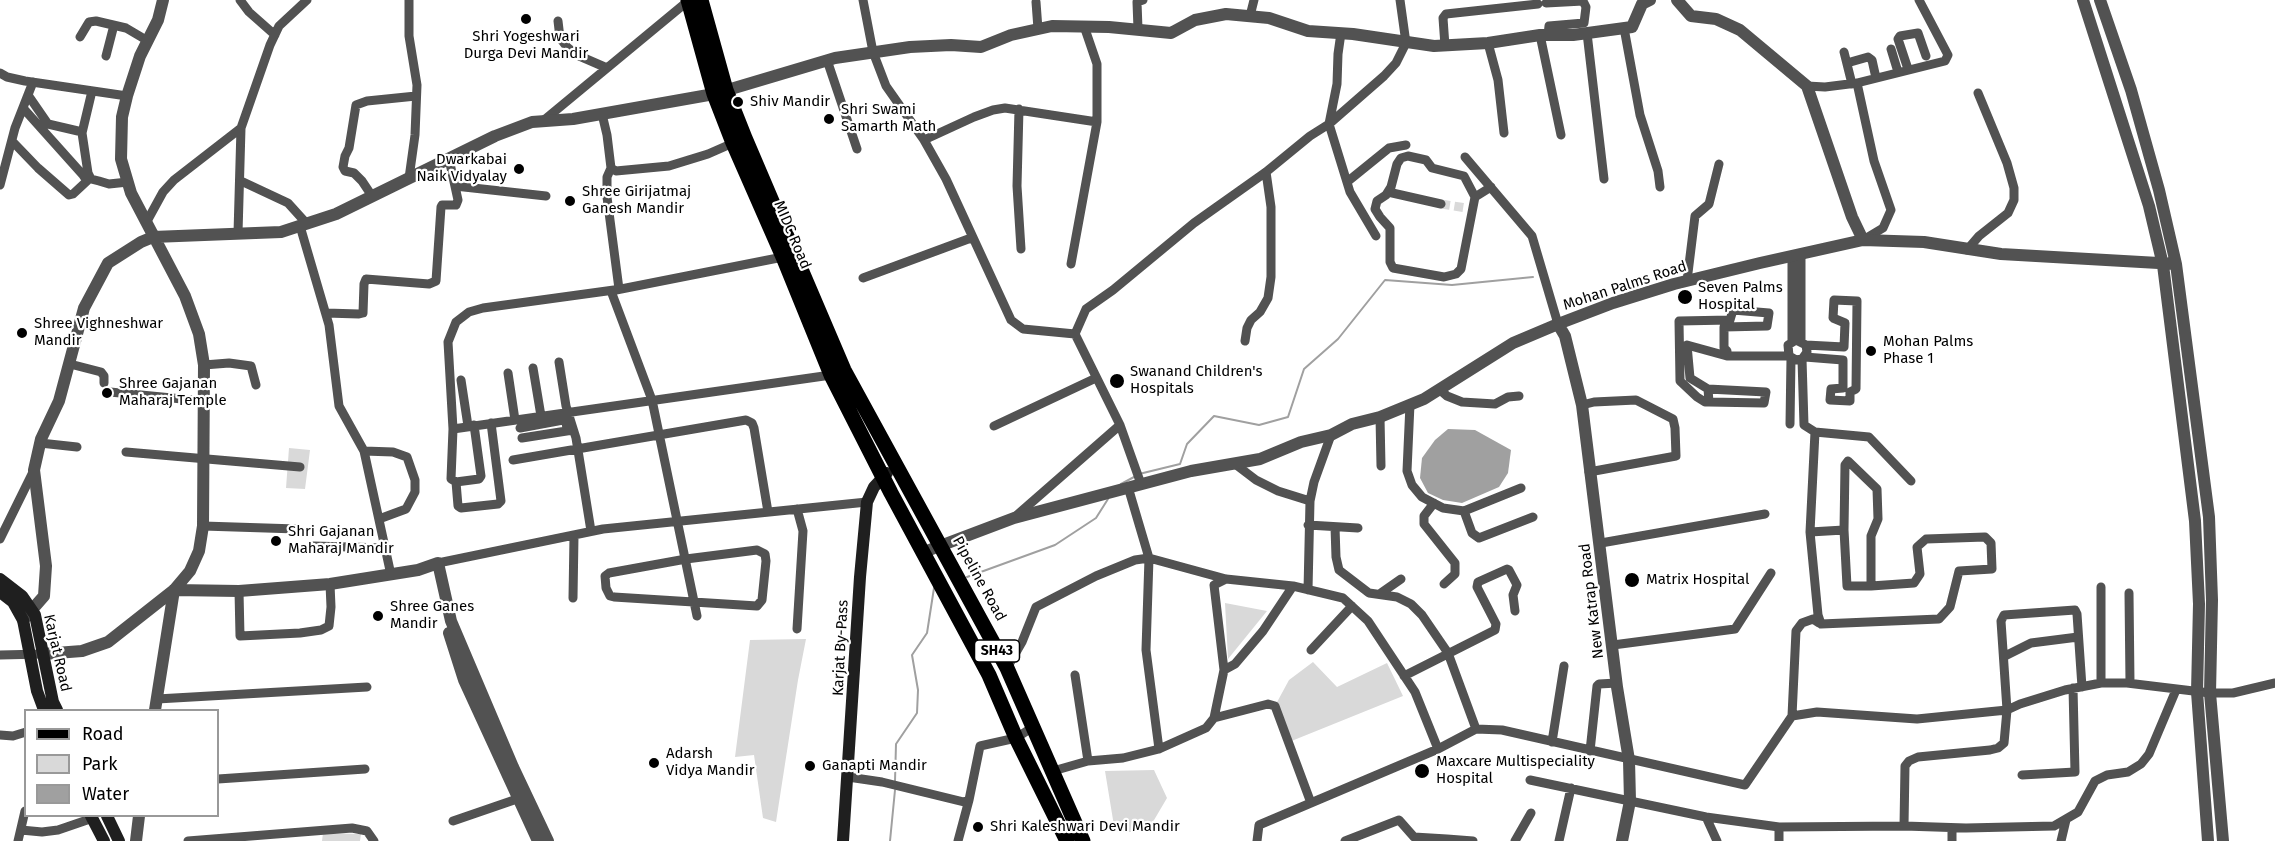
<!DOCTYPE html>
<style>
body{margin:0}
#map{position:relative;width:2275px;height:841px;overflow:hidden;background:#fff;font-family:"Fira Sans",sans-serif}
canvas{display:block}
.legend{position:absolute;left:24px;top:709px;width:195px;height:108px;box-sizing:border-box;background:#fff;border:2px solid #999;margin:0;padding:8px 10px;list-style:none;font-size:18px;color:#000}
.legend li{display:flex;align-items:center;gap:12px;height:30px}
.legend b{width:30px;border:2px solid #999}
</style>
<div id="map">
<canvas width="2275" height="841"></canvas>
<ul class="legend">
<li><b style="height:8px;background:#000"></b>Road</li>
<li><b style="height:16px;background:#d9d9d9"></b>Park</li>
<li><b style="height:16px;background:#a0a0a0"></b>Water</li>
</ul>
</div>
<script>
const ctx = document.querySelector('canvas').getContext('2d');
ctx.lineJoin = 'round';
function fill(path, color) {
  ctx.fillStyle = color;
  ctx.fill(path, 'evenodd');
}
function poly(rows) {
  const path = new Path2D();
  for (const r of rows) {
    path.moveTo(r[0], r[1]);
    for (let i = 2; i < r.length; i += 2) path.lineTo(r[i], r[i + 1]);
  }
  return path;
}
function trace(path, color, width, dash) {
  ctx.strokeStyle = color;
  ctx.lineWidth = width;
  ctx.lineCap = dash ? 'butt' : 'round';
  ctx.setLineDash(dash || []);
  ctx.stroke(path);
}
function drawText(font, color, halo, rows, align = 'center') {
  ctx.font = font + ' "Fira Sans",sans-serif';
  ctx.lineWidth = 4.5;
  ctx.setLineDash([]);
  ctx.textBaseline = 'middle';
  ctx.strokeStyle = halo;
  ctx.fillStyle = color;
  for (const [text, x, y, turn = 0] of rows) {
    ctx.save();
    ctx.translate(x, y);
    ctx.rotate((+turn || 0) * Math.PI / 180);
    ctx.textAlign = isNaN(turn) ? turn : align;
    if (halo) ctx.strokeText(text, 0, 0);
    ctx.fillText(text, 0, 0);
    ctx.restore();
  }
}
fill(poly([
 [289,448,310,450,305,489,286,488],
 [1225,603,1267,611,1228,659],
 [806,639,798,680,776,822,763,818,754,755,735,757,750,640],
 [1313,662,1337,687,1387,663,1403,696,1289,742,1276,704,1289,680],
 [1154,770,1167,798,1147,832,1115,832,1105,771],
 [323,833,361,834,360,841,322,841]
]), '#d9d9d9');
fill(poly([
 [1448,429,1475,430,1511,450,1508,473,1499,487,1462,503,1443,500,1428,493,1420,478,1422,458,1435,440]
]), '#a0a0a0');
trace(poly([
 [1139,474,1180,464,1187,444,1214,416,1259,425,1288,417,1304,369,1338,339,1385,280,1452,285,1533,277],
 [1121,484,1134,477],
 [967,577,1055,545,1096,518,1108,499],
 [895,781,896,744,917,713,918,690,912,655,927,633,934,588],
 [890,841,895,790]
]), '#a0a0a0', 2);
trace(poly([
 [1441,204,1466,208]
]), '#d9d9d9', 9, [9, 4.5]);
trace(poly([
 [240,0,249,12,275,35],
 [409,0,409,36,417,85,415,135,409,178],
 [863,0,873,52,886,86,924,140,946,179,1011,320,1023,329,1075,334,1120,425,1016,516],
 [1036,2,1038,29],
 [1546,3,1583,1,1586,7,1584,23,1549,26,1548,35],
 [1250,16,1254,0],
 [558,21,560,38,567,47,577,55,607,68],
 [1624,28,1640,115,1658,171,1660,187],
 [1138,29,1137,2,1143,0],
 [1587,33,1604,179],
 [1540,35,1561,135],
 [80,37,89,22,96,21,126,28,148,41],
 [1488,43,1498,80,1504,133],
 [1445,46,1443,18,1446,14,1538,4],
 [1891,49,1898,72],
 [1844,52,1852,84],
 [106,56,114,25],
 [827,60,857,149],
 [1847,63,1868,57,1872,60,1876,78],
 [1908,69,1898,39,1900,36,1918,33,1926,56],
 [0,73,7,77,25,81,127,96],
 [1857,83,1874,161,1891,210,1883,228,1863,240],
 [1807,86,1825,87,1857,83,1945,61,1948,55,1919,0],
 [92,91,82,133,88,173,91,179,99,181,109,184,128,182],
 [28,95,48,124,78,131],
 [23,108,83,175],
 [1019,109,1017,186,1021,249],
 [602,114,607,135,611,168,616,171,669,166,708,154,733,143],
 [543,121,688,1],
 [924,140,974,117,993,110,1005,108,1097,122,1097,64,1084,26],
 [12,141,38,168,69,195,73,194,87,181,83,175,86,174],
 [1465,157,1532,236,1558,324],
 [611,168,607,177,607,197,619,289],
 [241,181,288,203,307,224],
 [1347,182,1389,148,1406,145],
 [0,185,15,128,33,82],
 [455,186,546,196],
 [1388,192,1441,204],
 [372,196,362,181,354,173,345,171,343,167,345,156,349,148,356,105,367,101,416,96],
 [1475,197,1464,176,1432,168,1426,160,1408,156,1401,158,1397,164,1391,187,1386,195,1377,201,1375,209,1380,217,1390,228,1390,262,1393,268,1444,277,1456,274,1461,269,1475,197,1491,187],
 [146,223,163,192,174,180,241,128,270,45,279,26,307,0],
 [300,226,329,325,339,406,364,451,391,575],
 [238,233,241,128],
 [1376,236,1350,192,1329,124,1384,76,1396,63,1406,43,1400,0],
 [1967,250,1979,236,2008,213,2014,200,2014,188,2007,163,1978,93],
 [1071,264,1097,122],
 [863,278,971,238],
 [1687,281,1695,216,1709,204,1719,164],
 [326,313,359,314,363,313,364,284,366,279,429,284,436,281,441,207,442,205,456,205,458,200,449,159],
 [1075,334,1086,309,1113,290,1194,223,1266,172,1310,136,1329,124,1337,84,1338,54,1341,33],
 [1245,341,1247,328,1251,320,1260,312,1268,298,1271,277,1271,207,1266,172],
 [1801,341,1801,255],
 [1792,342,1792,256],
 [1727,356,1727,351,1724,348,1724,327,1767,326,1769,313,1733,310,1730,320,1679,321,1680,381,1697,397,1705,402,1709,402,1708,389,1690,378,1687,345,1727,356,1789,356],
 [1805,357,1843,360,1843,388,1831,389,1830,400,1850,401,1850,392,1856,389,1857,301,1834,300,1833,318,1845,323,1844,347,1806,345,1796,340,1788,345,1789,356,1796,360,1802,359,1807,352,1806,345],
 [1802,359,1804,425,1815,432,1869,437,1911,481],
 [559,362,566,406,576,438,591,531],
 [70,364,101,372,104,376,104,383],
 [204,365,229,363,251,366,256,385],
 [533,368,541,416],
 [508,373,515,420],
 [461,380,468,426],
 [1439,389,1447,396,1462,402,1495,404,1508,397,1519,396],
 [1708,389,1766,392,1764,403,1709,402],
 [110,392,203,401],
 [1410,404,1407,471,1412,485,1422,497,1443,508,1464,511,1521,488],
 [1582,405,1594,402,1636,400,1673,419,1675,428,1676,456,1589,472],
 [1380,417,1381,466],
 [1790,424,1791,358],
 [474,425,481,476,479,479,456,482,458,506,461,508,498,504,501,501,491,423],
 [1120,425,1141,484],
 [994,426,1096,378],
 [520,428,563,420,566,422,567,429],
 [453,429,831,375],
 [1815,432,1810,532,1818,615,1821,624,1939,619,1950,607,1959,571,1992,569,1991,543,1985,537,1926,539,1917,547,1920,574,1914,583,1871,586,1847,586,1844,530,1845,465,1848,461,1877,489,1878,519,1871,536,1871,586],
 [522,438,573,430],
 [40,443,77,447],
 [364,451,393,452,407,457,415,480,415,492,406,509,379,519],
 [126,452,300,467],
 [513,460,746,420,752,423,754,428,768,512],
 [1235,464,1256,480,1278,491,1310,501],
 [456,482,451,479,453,429,448,342,456,322,469,312,483,308,614,290],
 [1128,487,1149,558,1146,650,1159,749],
 [1434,503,1424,516,1424,524,1455,563,1455,574,1444,584],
 [1464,511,1472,533,1479,538,1533,517],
 [1308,525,1358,528],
 [203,526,297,529],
 [1335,527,1336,557,1339,570,1369,593,1397,597,1411,604,1422,615,1448,653,1476,729],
 [1810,532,1844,530],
 [0,539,34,470],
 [1601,543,1765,514],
 [313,546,385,548],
 [757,550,765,554,766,561,762,600,757,606,614,597,610,596,606,588,605,576,609,573,686,559,757,550],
 [438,563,603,529,867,502],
 [1308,590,1310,501,1314,482,1331,435],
 [239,591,240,636,300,633,321,630,329,626,331,607,330,584],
 [1381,593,1401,579],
 [2129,593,2130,683],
 [573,598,574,536],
 [697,616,652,400,611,291,783,257],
 [797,629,803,531,797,509],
 [1613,645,1735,629,1771,573],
 [1311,650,1352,606],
 [0,655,43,654],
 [2005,656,2031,643,2078,637],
 [1007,668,1022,642,1036,607,1096,576,1135,560,1149,558,1226,579,1293,586,1343,598,1368,621,1415,692,1438,749],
 [1224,670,1214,585,1226,579],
 [1075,675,1088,761],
 [1404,676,1495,630,1496,624,1477,587,1478,582,1507,569,1509,570,1517,585,1513,595,1515,611],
 [2101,683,2101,587],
 [157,699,367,687],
 [1792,716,1796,631,1802,623,1813,619,1819,623],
 [1214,718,1268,704,1275,706,1311,803],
 [0,735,13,736,26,732],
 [1552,742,1564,666],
 [1590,751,1597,686,1599,684,1617,683],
 [1053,771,1088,761,1123,758,1159,749,1206,728,1214,718,1224,670,1235,664,1263,631,1293,586],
 [2022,775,2075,772,2073,688],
 [848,777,882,782,964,802,969,800,980,746,1016,738,1033,727],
 [218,779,365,769],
 [1530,780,1706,817,1779,827,1779,841],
 [1706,817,1717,841],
 [453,821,517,799],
 [1904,826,1905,766,1909,761,1918,757,1990,750,1998,748,2004,743,2007,710,2001,621,2004,615,2075,610,2077,614,2082,687],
 [1779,827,1904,826,1966,828,2054,826,2078,812,2095,781,2107,775,2128,772,2141,764,2149,754,2176,690],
 [1952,828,1952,841],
 [21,830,42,832,58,830,93,818],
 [1447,839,1473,841],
 [18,841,25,811],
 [188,841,352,828,367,831,374,841],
 [958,841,969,800],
 [1257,841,1259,825,1438,749,1476,729,1502,730,1745,785,1792,716,1817,712,1917,719,2007,710,2020,704,2065,690,2101,683,2127,683,2210,693,2233,693,2275,683],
 [1345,841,1399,820,1414,837,1447,839,1447,841],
 [1515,841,1531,813],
 [1559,841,1571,788],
 [2061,841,2066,820]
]), '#525252', 9);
trace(poly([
 [1677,0,1691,16,1716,19,1740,30,1807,86,1852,217,1863,240],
 [2083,0,2149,206,2163,265,2195,521,2199,604,2197,692,2208,841],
 [2100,0,2131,90,2159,190,2176,264,2209,517,2212,600,2210,693,2223,841],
 [1558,324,1565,336,1582,405,1617,687,1629,760,1630,801,1622,841],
 [924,552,1014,518,1191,471,1260,459,1301,442,1331,435,1352,424,1380,417,1424,399,1513,343,1558,324,1613,303,1674,284,1760,263,1863,240,1924,242,2001,254,2176,264],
 [23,620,44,596,46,566,34,470,41,439,59,401,84,308,108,263,141,242,153,237,281,232,336,214,495,136,532,122,573,119,714,94,835,58,910,47,951,45,981,47,1011,35,1052,26,1109,27,1171,33,1195,20,1226,14,1269,18,1308,31,1353,34,1434,46,1488,43,1540,35,1573,35,1632,27,1642,4,1650,0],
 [449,633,464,680,538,841],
 [43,654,82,651,108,642,174,590,190,571,199,551,203,526,204,365,199,334,185,296,131,193,121,159,122,117,127,96,140,56,158,20,163,0],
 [155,710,174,590,239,591,330,584,418,570,438,563,451,621,513,767,548,841],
 [136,841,139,816]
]), '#525252', 12);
trace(poly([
 [0,579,22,596,35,615,53,702,57,710],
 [0,592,13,602,23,620,37,691,44,710],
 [91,816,104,841],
 [107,816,119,841],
 [843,841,860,577,867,502,874,487,887,473]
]), '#1f1f1f', 12);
trace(poly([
 [688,0,714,94,733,143,783,257,831,375,891,493,989,675,1016,738,1067,841],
 [701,0,726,90,745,138,844,370,1007,668,1083,841]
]), '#000', 15);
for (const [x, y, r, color] of [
 [526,19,6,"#000"],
 [738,102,6,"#000"],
 [829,119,6,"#000"],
 [519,169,6,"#000"],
 [570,201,6,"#000"],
 [1685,297,8,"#000"],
 [22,333,6,"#000"],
 [1871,351,6,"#000"],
 [1117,381,8,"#000"],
 [107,393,6,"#000"],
 [276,541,6,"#000"],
 [1632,580,8,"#000"],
 [378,616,6,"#000"],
 [654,763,6,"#000"],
 [810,766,6,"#000"],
 [1422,771,8,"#000"],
 [978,827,6,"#000"]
]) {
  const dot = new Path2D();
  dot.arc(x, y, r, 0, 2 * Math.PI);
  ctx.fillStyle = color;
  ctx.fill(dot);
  trace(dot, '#fff', 2);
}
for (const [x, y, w] of [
 [997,651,45]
]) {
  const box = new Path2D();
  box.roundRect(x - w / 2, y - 11, w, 22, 4.5);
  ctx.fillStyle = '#fff';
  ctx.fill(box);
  trace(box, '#000', 1.5);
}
drawText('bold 14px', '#000', null, [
 ["SH43",997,651]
]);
drawText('15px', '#000', '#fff', [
 ["Shri Yogeshwari",526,37,"center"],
 ["Durga Devi Mandir",526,54,"center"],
 ["Shiv Mandir",750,102],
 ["Shri Swami",841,110],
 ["Samarth Math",841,127],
 ["Dwarkabai",507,160,"right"],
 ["Naik Vidyalay",507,177,"right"],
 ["Shree Girijatmaj",582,192],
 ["Ganesh Mandir",582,209],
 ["Seven Palms",1698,288],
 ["Hospital",1698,305],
 ["Shree Vighneshwar",34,324],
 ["Mandir",34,341],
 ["Mohan Palms",1883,342],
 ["Phase 1",1883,359],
 ["Swanand Children's",1130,372],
 ["Hospitals",1130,389],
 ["Shree Gajanan",119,384],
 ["Maharaj Temple",119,401],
 ["Shri Gajanan",288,532],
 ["Maharaj Mandir",288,549],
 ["Matrix Hospital",1646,580],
 ["Shree Ganes",390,607],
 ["Mandir",390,624],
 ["Adarsh",666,754],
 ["Vidya Mandir",666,771],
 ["Maxcare Multispeciality",1436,762],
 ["Hospital",1436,779],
 ["Ganapti Mandir",822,766],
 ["Shri Kaleshwari Devi Mandir",990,827]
], 'left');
drawText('15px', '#000', '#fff', [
 ["MIDC Road",792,235,67],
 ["Mohan Palms Road",1625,286,-18],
 ["Pipeline Road",979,579,61],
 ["New Katrap Road",1592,601,-97],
 ["Karjat By-Pass",841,648,-87],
 ["Karjat Road",57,653,77]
]);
</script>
